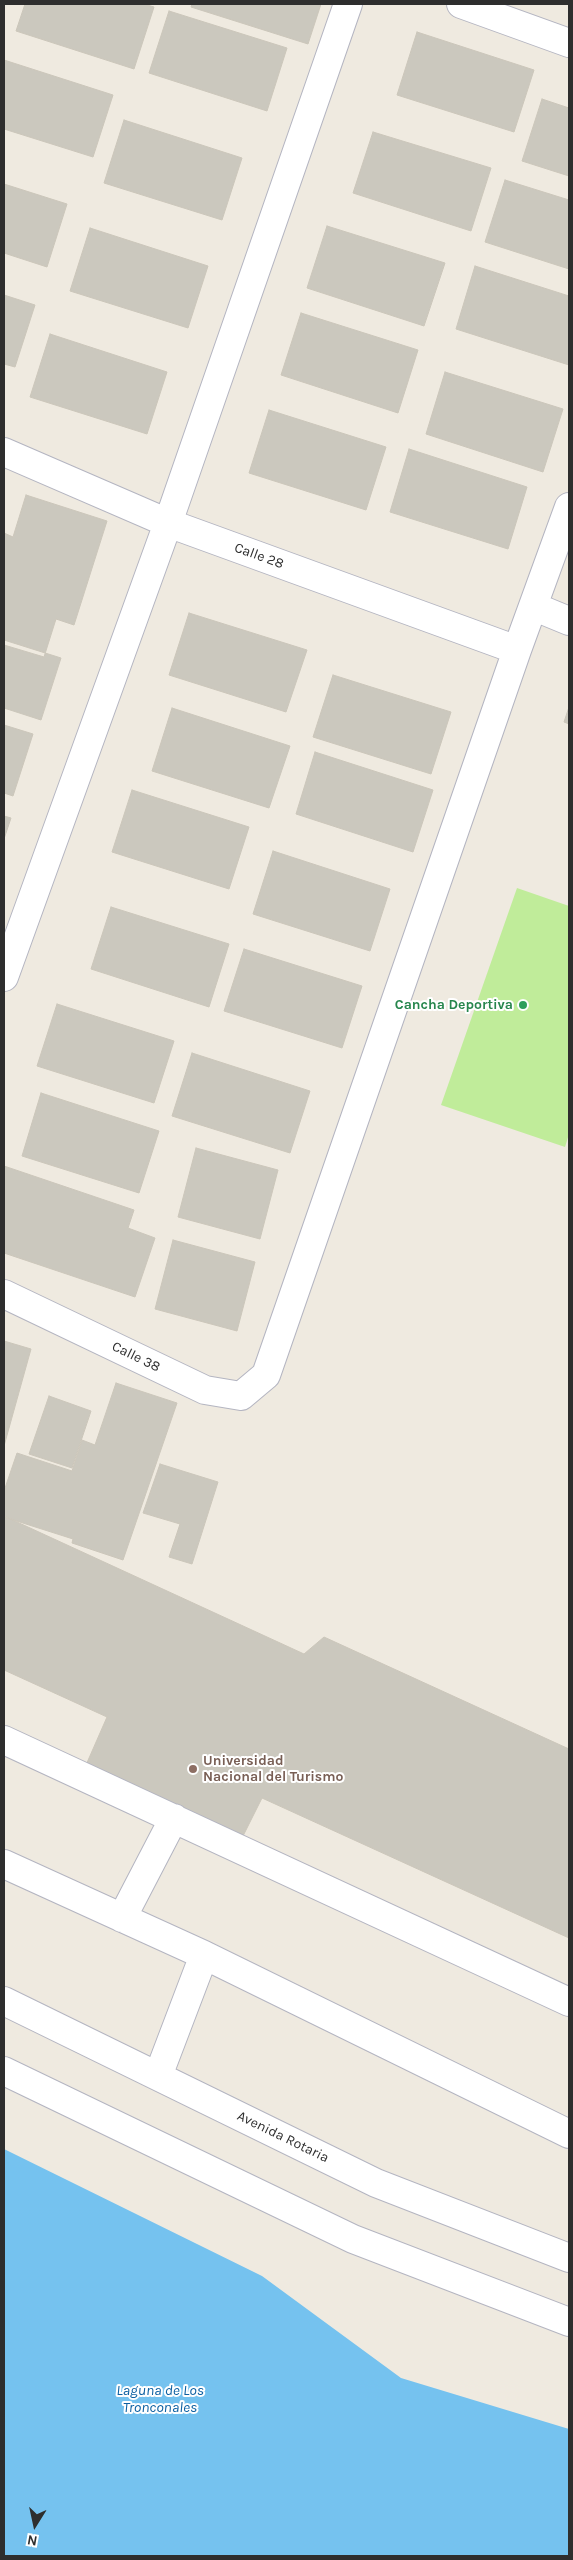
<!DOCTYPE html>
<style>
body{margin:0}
#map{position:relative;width:573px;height:2560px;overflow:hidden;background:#efeae0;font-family:Karla,sans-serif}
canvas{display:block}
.frame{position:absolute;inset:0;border:5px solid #2e2e2e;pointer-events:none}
.north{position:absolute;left:10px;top:2500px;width:50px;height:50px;-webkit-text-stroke:4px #fff;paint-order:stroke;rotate:190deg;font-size:14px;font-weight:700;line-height:20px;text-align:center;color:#2e2e2e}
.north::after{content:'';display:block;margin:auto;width:18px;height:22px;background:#2e2e2e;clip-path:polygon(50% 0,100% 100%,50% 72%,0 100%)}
</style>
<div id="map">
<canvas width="573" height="2560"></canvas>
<div class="frame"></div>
<div class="north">N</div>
</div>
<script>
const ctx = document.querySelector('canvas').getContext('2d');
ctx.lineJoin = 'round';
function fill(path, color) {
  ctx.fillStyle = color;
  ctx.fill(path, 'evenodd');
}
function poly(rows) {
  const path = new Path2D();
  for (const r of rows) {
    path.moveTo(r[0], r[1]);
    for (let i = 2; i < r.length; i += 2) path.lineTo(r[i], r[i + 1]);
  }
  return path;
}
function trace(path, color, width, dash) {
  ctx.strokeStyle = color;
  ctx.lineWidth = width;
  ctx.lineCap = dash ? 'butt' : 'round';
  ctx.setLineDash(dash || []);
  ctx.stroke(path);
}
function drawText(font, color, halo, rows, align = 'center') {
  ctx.font = font + ' Karla,sans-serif';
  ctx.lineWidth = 4;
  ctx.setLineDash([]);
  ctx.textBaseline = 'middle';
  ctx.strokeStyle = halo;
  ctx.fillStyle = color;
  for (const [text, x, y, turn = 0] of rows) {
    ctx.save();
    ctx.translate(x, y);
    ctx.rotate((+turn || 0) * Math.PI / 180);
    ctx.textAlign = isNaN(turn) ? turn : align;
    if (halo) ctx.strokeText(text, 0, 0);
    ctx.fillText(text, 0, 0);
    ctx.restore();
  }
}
fill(poly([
 [517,888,569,906,569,1134,565,1147,441,1105]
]), '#c0ec9a');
fill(poly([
 [4,2149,262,2276,401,2378,569,2429,569,2556,4,2556]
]), '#75c2ef');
const building = poly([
 [25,4,144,4,154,7,134,69,16,31,25,4],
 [192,4,321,4,308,44,191,7,192,4],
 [169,11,287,48,267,111,149,73,169,11],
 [417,32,534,70,514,132,397,95,417,32],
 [4,60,113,95,93,157,4,129,4,60],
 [542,99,569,108,569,176,522,161,542,99],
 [124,120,242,158,222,220,104,183,124,120],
 [373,132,491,168,471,231,353,193,373,132],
 [505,180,569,200,569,269,485,242,505,180],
 [4,184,67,204,47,267,4,253,4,184],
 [327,226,445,263,424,326,307,288,327,226],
 [90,228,208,266,188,328,70,291,90,228],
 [475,266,569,296,569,365,456,329,475,266],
 [4,295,35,305,15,367,4,364,4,295],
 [301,313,418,350,398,413,281,375,301,313],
 [50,334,167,372,147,434,30,397,50,334],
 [445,372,563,409,543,472,426,434,445,372],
 [269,410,386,447,366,510,249,473,269,410],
 [409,449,527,487,508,549,390,512,409,449],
 [26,495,107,521,74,625,56,619,44,657,4,645,4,533,13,537,26,495],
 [189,613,307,650,286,712,169,675,189,613],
 [4,640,61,658,41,720,4,708,4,640],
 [333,675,451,712,431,774,313,737,333,675],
 [569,707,569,724,564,722,569,707],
 [172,708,290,746,269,808,152,771,172,708],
 [4,725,33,734,13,796,4,793,4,725],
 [315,752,433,790,413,852,296,814,315,752],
 [132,790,249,827,229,889,112,852,132,790],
 [4,816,11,818,4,839,4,816],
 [273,851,390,889,370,951,253,914,273,851],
 [111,907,229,944,209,1007,91,969,111,907],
 [244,949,362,986,342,1048,224,1011,244,949],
 [57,1004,174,1041,154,1103,37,1066,57,1004],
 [192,1053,310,1091,290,1153,172,1116,192,1053],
 [41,1093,159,1131,139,1193,22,1156,41,1093],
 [196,1148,278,1170,260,1239,178,1217,196,1148],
 [4,1166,134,1210,128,1228,155,1238,135,1297,4,1253,4,1166],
 [173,1240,255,1262,237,1331,155,1309,173,1240],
 [4,1341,31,1349,4,1446,4,1341],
 [116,1383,177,1403,123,1560,72,1543,73,1539,4,1517,4,1491,17,1453,72,1471,82,1440,95,1445,116,1383],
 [49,1396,91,1411,72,1468,29,1454,49,1396],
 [160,1464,218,1482,192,1564,169,1557,180,1524,143,1513,160,1464],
 [4,1516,304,1654,324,1637,569,1749,569,1938,262,1798,243,1836,86,1765,107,1717,4,1670,4,1516]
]);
fill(building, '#cbc8be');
trace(building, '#cbc6ba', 1);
const minor = poly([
 [461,4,569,43],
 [4,452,168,523,517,650],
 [535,607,569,621],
 [4,977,168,523,348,4],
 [4,1294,205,1390,241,1396,266,1375,517,650,569,507],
 [4,1740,569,2002],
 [4,1864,204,1955,569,2134],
 [122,1918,174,1818],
 [4,2001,376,2183,569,2258],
 [4,2071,353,2239,569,2322],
 [158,2076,204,1955]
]);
trace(minor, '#b4b5c1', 30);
trace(minor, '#fff', 28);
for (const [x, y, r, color] of [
 [523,1005,5,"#2e9e5b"],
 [193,1769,5,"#8d6e63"]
]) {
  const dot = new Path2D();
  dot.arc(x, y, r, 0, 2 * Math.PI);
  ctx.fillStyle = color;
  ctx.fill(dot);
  trace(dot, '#fff', 2);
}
drawText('14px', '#2e2e2e', '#fff', [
 ["Calle 28",259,556,20],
 ["Calle 38",136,1357,26],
 ["Avenida Rotaria",283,2137,26]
]);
drawText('bold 14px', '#27864d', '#fff', [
 ["Cancha Deportiva",513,1005]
], 'right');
drawText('bold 14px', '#785e54', '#fff', [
 ["Universidad",203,1761],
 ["Nacional del Turismo",203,1777]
], 'left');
drawText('italic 15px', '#0d60a2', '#fff', [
 ["Laguna de Los",160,2391],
 ["Tronconales",160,2408]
]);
</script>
